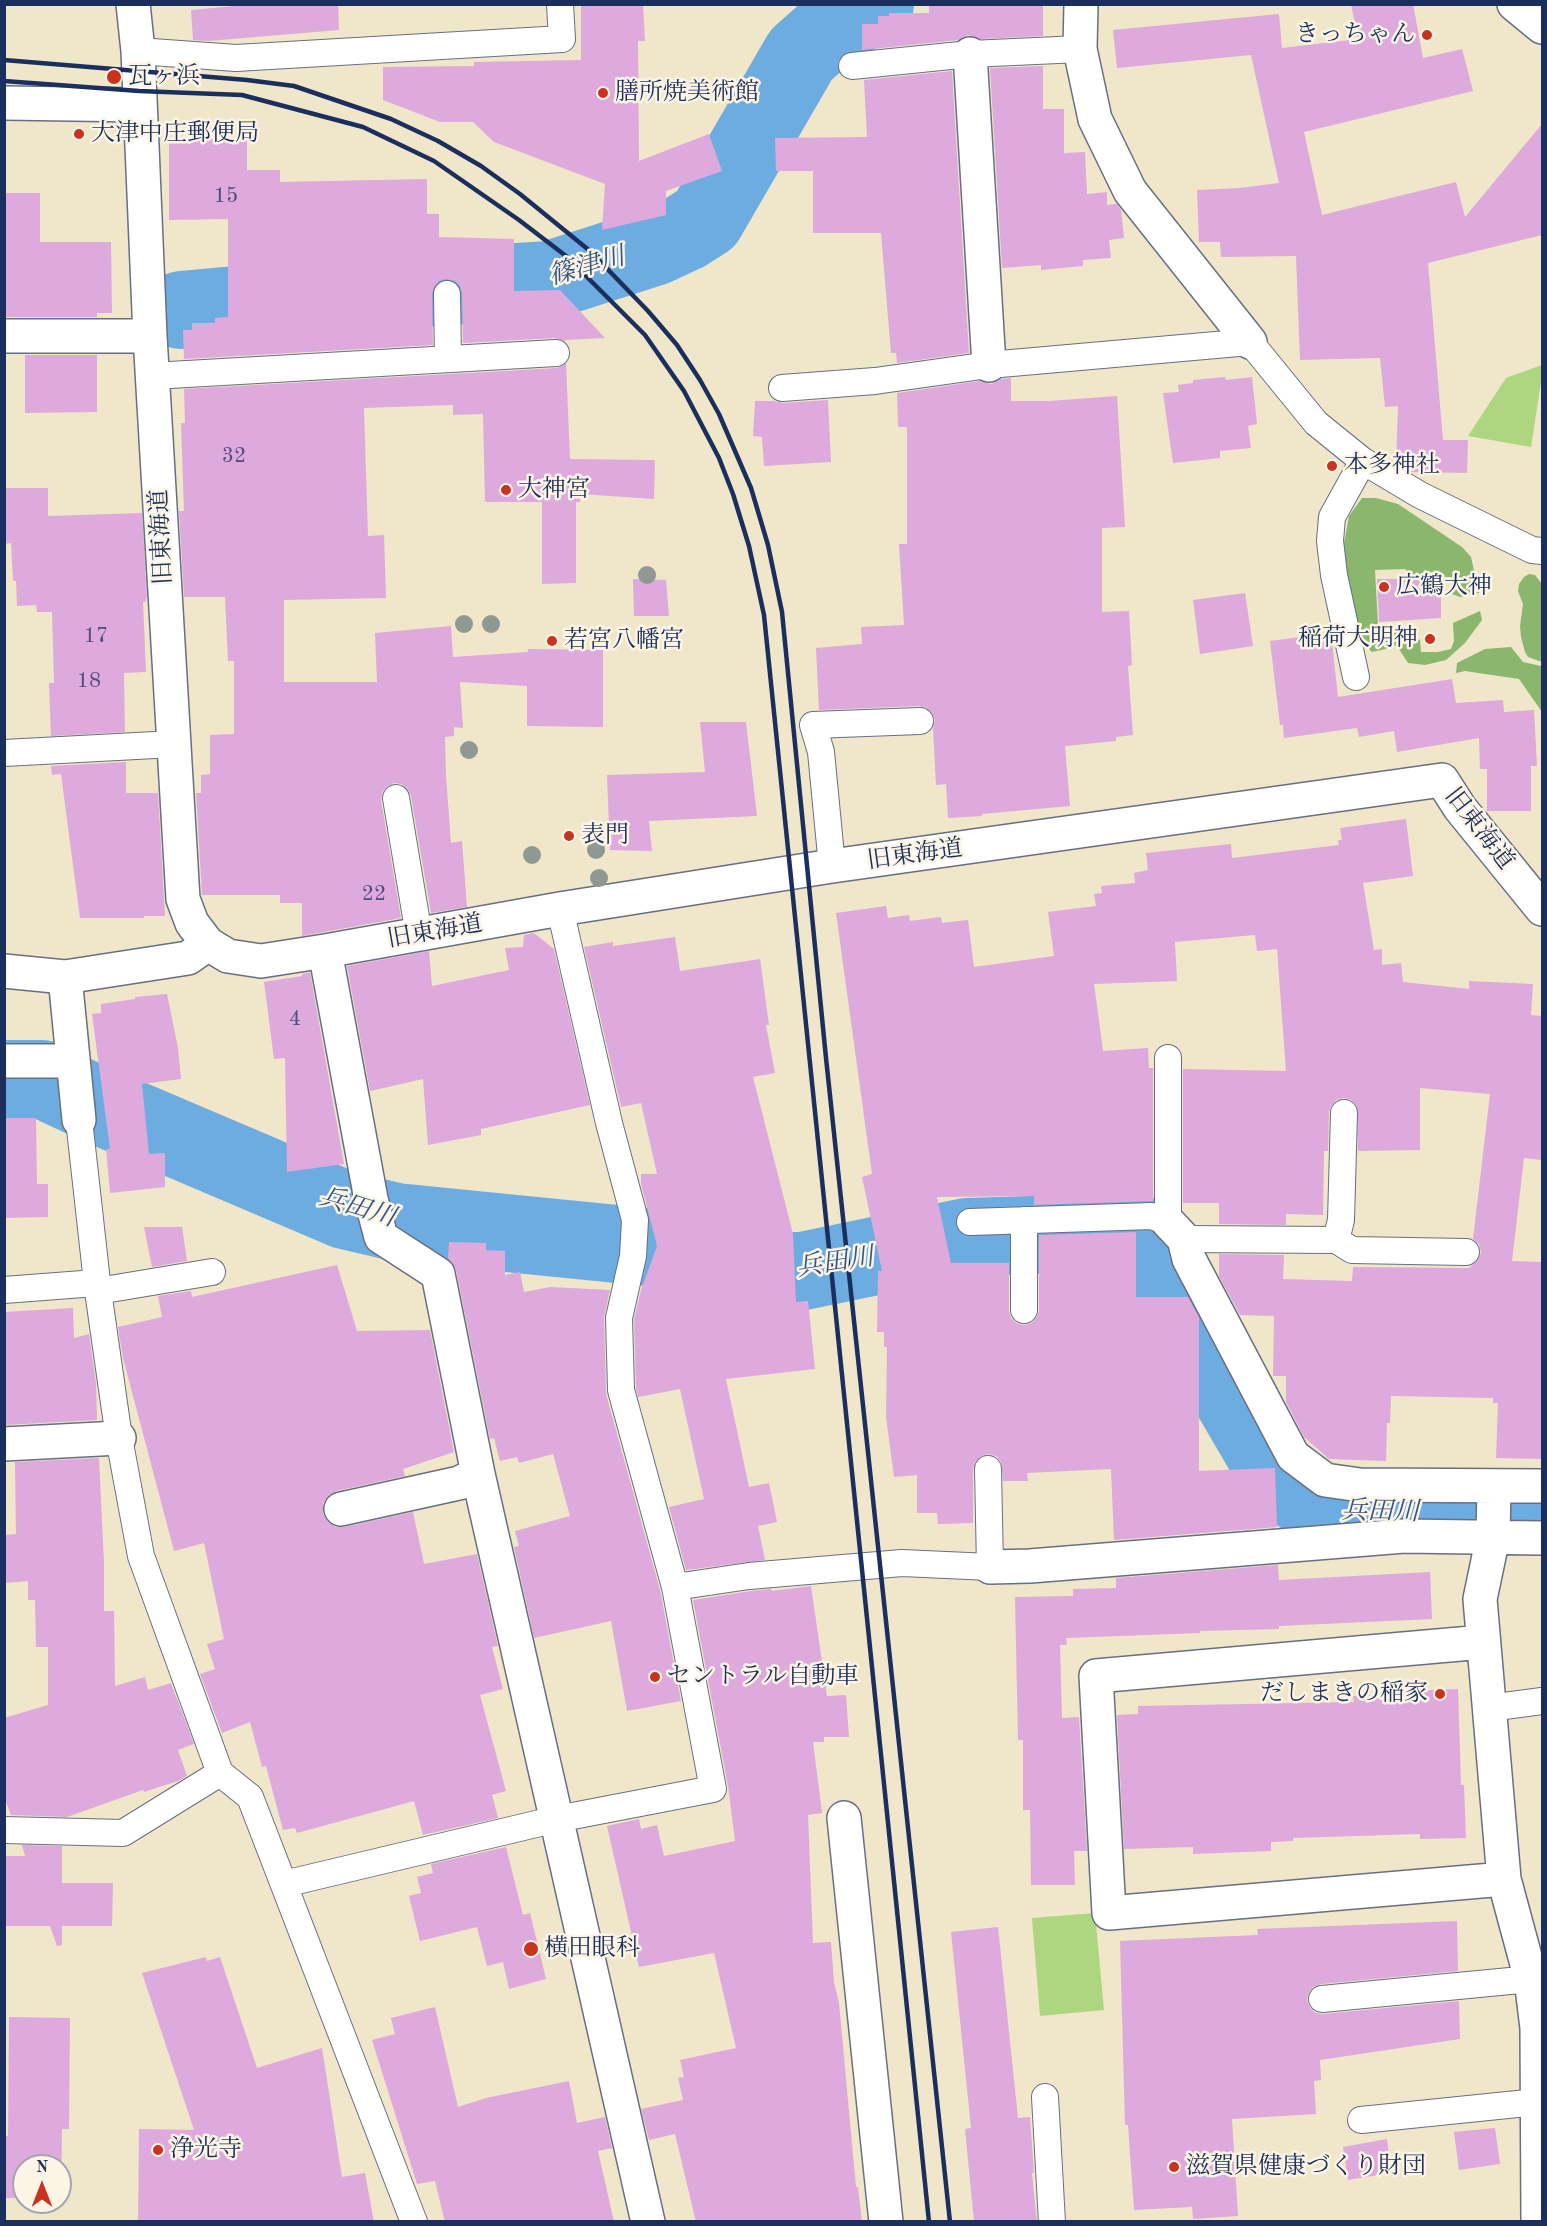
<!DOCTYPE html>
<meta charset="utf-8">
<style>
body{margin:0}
#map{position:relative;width:1547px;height:2226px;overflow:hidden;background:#f0e6c9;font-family:"Old Standard TT",serif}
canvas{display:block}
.frame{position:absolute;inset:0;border:6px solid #1b2f5e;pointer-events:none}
.north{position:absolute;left:12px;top:2154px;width:60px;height:60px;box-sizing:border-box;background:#fcf5e5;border:2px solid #a2a6af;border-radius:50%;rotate:0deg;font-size:16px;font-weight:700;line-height:24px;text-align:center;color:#1b2f5e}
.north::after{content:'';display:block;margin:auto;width:21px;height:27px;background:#c8321e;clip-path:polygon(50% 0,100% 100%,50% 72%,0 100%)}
</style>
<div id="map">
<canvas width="1547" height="2226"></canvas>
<div class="frame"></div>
<div class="north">N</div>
</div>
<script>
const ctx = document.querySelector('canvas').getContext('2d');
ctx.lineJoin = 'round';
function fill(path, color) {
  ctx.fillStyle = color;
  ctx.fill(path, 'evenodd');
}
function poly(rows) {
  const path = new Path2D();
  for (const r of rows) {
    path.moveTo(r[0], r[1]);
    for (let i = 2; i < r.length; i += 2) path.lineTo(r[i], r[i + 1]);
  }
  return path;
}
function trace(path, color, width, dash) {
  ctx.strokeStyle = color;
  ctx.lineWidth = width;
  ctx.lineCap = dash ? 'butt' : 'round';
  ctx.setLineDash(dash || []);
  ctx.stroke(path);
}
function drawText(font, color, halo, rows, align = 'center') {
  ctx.font = font + ' "Old Standard TT","Noto Serif JP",serif';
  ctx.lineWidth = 5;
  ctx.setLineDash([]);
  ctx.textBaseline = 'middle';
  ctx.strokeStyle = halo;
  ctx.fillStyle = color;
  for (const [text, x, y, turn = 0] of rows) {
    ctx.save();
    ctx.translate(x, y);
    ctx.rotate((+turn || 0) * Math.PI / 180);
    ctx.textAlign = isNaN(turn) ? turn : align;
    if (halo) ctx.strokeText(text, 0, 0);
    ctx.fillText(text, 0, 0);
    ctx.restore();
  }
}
fill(poly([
 [1542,365,1542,376,1531,447,1468,436,1506,378],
 [1095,1913,1104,2010,1040,2016,1032,1918]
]), '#aed57f');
fill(poly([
 [1362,498,1376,498,1398,504,1462,547,1471,557,1479,593,1460,597,1452,594,1451,577,1425,577,1426,605,1412,620,1409,619,1406,569,1375,570,1378,625,1420,640,1421,652,1438,652,1451,649,1454,641,1453,623,1480,611,1482,620,1465,643,1446,660,1425,665,1408,663,1397,646,1388,644,1386,649,1372,652,1360,640,1345,578,1343,549,1349,516],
 [1529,574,1535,575,1542,584,1542,712,1519,679,1465,671,1456,673,1457,663,1485,649,1511,647,1523,662,1541,666,1542,662,1528,657,1525,652,1521,637,1520,626,1523,604,1518,591,1519,584,1524,577]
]), '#8ab66e');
trace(poly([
 [181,310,421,288,550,280,656,246,684,233,706,219,801,55,829,30,875,4],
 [4,1079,42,1079,91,1102,345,1210,396,1222,657,1248,739,1271,803,1271,967,1237,1131,1232,1151,1239,1211,1361,1270,1462,1295,1490,1325,1511,1542,1514]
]), '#6dace0', 78);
fill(poly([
 [256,4,338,4,339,30,208,41,193,40,191,10],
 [581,4,643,4,645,41,638,41,639,161,709,134,722,171,666,191,666,215,602,230,605,184,494,142,473,122,440,122,383,100,383,67,474,66,474,62,581,60],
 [929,4,1043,4,1043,36,980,39,968,35,958,40,862,50,862,24,878,24,878,16,889,16,889,13,929,13],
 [1351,4,1413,4,1423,58,1462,49,1473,91,1304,132,1322,215,1456,182,1465,217,1542,124,1542,235,1428,263,1443,440,1468,440,1467,473,1410,472,1396,463,1398,406,1385,407,1380,358,1300,360,1296,256,1221,257,1220,242,1199,242,1197,190,1240,188,1279,183,1251,55,1117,68,1113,30,1279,14,1282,48,1358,39],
 [1043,66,1043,109,1064,109,1064,153,1085,152,1087,194,1107,192,1107,205,1117,204,1121,210,1124,238,1109,240,1111,258,1083,260,1083,266,1041,270,1041,265,1002,268,990,68],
 [952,71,969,353,897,363,896,353,891,353,881,233,813,233,813,171,776,171,775,138,867,137,864,80],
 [169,139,247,139,247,170,280,170,280,182,427,179,427,214,439,214,439,237,514,239,514,291,560,290,605,338,565,340,565,342,555,338,463,343,462,293,460,286,455,281,446,279,439,281,434,287,432,294,433,345,184,359,183,330,192,330,192,323,215,323,215,318,228,317,228,219,169,220],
 [4,193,40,193,40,242,111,242,112,313,97,313,97,317,4,317],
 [25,355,97,355,97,412,25,413],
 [566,363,570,459,655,460,654,499,580,494,580,502,576,502,576,583,542,584,542,502,485,502,483,414,453,415,453,405,364,408,368,536,384,535,386,598,284,600,284,682,377,682,375,633,451,626,453,657,528,652,528,649,603,650,603,727,527,726,527,686,460,682,463,728,454,727,454,736,445,737,446,776,451,843,462,841,467,907,431,913,411,796,407,788,401,784,394,783,386,787,382,793,381,800,401,918,302,936,302,903,280,903,280,895,202,895,196,793,201,793,201,775,210,774,210,735,234,734,234,661,228,661,225,597,184,597,179,511,184,511,181,423,185,423,184,389,557,368],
 [1225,377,1226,380,1252,377,1257,424,1248,426,1251,448,1220,451,1220,458,1173,463,1163,393,1179,392,1178,385,1193,383,1193,380],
 [1011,378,1011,401,1050,401,1117,396,1125,527,1102,528,1102,612,1129,611,1132,665,1128,666,1133,735,1116,737,1116,741,1065,746,1070,806,982,814,982,816,948,818,946,784,936,785,933,728,935,720,932,713,926,708,919,706,819,710,816,648,862,644,861,627,904,625,899,544,907,544,907,427,898,427,897,393,980,381,991,384,1001,379],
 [828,400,831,462,764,466,762,437,753,436,755,401,774,401,783,403],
 [4,488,48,488,48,516,142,513,147,597,145,602,143,602,146,672,124,673,125,732,51,736,49,683,54,683,52,612,37,612,36,605,17,606,16,581,13,581,11,543,4,544],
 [633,579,666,580,669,616,634,616],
 [1377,579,1441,579,1441,618,1379,622],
 [1245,593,1253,646,1200,654,1193,600],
 [1331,633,1338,697,1452,679,1456,703,1503,700,1504,712,1534,710,1537,766,1531,766,1531,811,1487,811,1487,769,1480,769,1479,738,1397,752,1394,731,1359,737,1357,728,1284,738,1283,725,1280,725,1270,641],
 [700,722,746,722,757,816,649,821,652,851,610,850,607,775,705,772],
 [126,762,126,793,158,793,165,916,144,916,144,918,80,918,61,774,52,775,51,766],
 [1406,819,1413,876,1363,883,1374,950,1382,949,1382,965,1401,963,1403,982,1469,989,1469,981,1533,984,1531,1015,1542,1016,1542,1160,1524,1158,1512,1261,1542,1262,1542,1459,1496,1458,1498,1403,1493,1403,1493,1398,1391,1396,1390,1423,1387,1423,1386,1461,1329,1459,1304,1437,1286,1402,1286,1376,1273,1376,1274,1316,1240,1315,1219,1276,1219,1254,1284,1255,1283,1279,1352,1281,1353,1267,1469,1268,1478,1260,1481,1253,1479,1244,1473,1239,1490,1094,1420,1088,1420,1150,1358,1151,1357,1106,1351,1100,1344,1098,1336,1100,1331,1106,1329,1112,1328,1151,1324,1151,1323,1215,1286,1214,1286,1225,1219,1224,1219,1203,1183,1203,1183,1069,1286,1071,1277,949,1257,951,1255,935,1175,942,1177,981,1094,984,1103,1051,1148,1048,1149,1068,1153,1068,1153,1201,1034,1205,1034,1196,937,1197,951,1263,1009,1263,1009,1311,1011,1318,1016,1323,1023,1325,1032,1323,1037,1317,1039,1311,1039,1235,1136,1232,1136,1297,1188,1297,1199,1317,1199,1471,1275,1468,1277,1527,1114,1540,1111,1469,1027,1473,1028,1481,1003,1481,1001,1462,996,1456,988,1454,980,1457,975,1462,973,1469,973,1523,938,1524,937,1513,917,1513,917,1475,894,1477,886,1417,887,1347,884,1347,884,1332,877,1332,878,1271,882,1271,862,1177,872,1174,836,913,886,906,888,918,909,915,910,921,941,917,942,923,968,920,974,967,1054,956,1048,912,1096,906,1094,894,1102,893,1101,886,1135,883,1134,873,1148,870,1146,853,1231,844,1232,858,1339,845,1338,840,1342,840,1340,828],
 [534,933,554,949,590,1105,481,1129,481,1135,428,1145,423,1079,370,1091,347,966,429,951,432,986,509,970,505,948,523,947,524,935],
 [675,937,680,971,760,959,769,1025,766,1025,775,1073,753,1077,793,1234,796,1302,808,1301,815,1369,726,1379,749,1487,769,1483,777,1522,758,1526,765,1560,686,1570,669,1507,704,1499,680,1389,638,1397,636,1388,634,1319,641,1290,657,1246,641,1184,641,1174,657,1174,641,1103,621,1107,584,947,613,942,613,946],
 [310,972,344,1164,287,1172,285,1058,274,1059,264,982,302,976,302,974],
 [167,994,178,1048,181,1079,142,1084,149,1154,165,1153,165,1187,110,1193,106,1149,110,1149,92,1014,101,1013,101,1004,135,999,135,997],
 [4,1118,36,1118,37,1184,48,1184,48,1217,4,1218],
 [144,1227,182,1227,187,1261,152,1267],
 [449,1242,486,1243,486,1250,505,1251,505,1275,520,1272,524,1292,550,1287,610,1290,604,1318,606,1394,660,1590,681,1701,627,1711,611,1621,534,1638,514,1547,519,1546,515,1531,570,1516,553,1454,519,1463,517,1457,500,1461,494,1438,490,1439,456,1270,448,1258],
 [337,1265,357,1331,430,1330,454,1452,403,1469,405,1476,336,1491,328,1496,323,1503,323,1514,328,1522,336,1527,344,1527,413,1512,424,1564,477,1554,498,1646,492,1647,503,1689,480,1695,506,1791,492,1795,498,1818,423,1835,414,1801,297,1833,295,1828,283,1830,266,1766,262,1767,250,1722,222,1733,200,1674,215,1669,207,1644,224,1639,204,1543,174,1551,123,1358,118,1327,162,1317,158,1296,191,1291,192,1297],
 [73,1308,74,1338,89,1334,96,1383,97,1420,4,1425,4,1312],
 [99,1458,104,1563,104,1611,114,1611,115,1686,145,1677,148,1690,171,1683,194,1744,178,1750,187,1776,178,1781,144,1792,143,1790,67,1817,11,1815,4,1797,4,1718,48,1705,48,1647,36,1647,35,1600,28,1600,28,1581,4,1583,4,1535,16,1534,15,1462],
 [1278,1565,1279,1580,1430,1572,1432,1619,1279,1626,1279,1629,1200,1631,1200,1633,1066,1638,1067,1645,1060,1645,1062,1718,1079,1717,1087,1851,1074,1851,1075,1885,1031,1885,1030,1810,1023,1810,1023,1740,1018,1740,1015,1597,1073,1596,1073,1589,1116,1588,1116,1578],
 [811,1586,827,1696,846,1695,849,1737,824,1737,824,1742,813,1742,822,1813,808,1815,813,1943,831,1942,834,1982,839,2003,856,2187,858,2187,862,2222,696,2222,675,2134,649,2140,641,2109,683,2100,678,2078,684,2077,680,2060,736,2048,714,1953,639,1967,607,1826,639,1819,641,1829,657,1825,664,1856,735,1841,728,1786,693,1600,751,1591,771,1589,772,1591],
 [1458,1689,1461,1785,1464,1785,1466,1838,1420,1839,1420,1834,1293,1838,1293,1841,1271,1842,1271,1851,1193,1854,1193,1847,1124,1849,1117,1715,1138,1714,1138,1706,1354,1702,1353,1696,1407,1694,1407,1691],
 [22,1845,62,1846,62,1883,113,1883,112,1926,62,1926,62,1945,57,1946,50,1926,4,1926,4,1856,25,1856],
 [506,1847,523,1915,530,1913,546,1979,509,1989,503,1962,487,1966,477,1927,420,1941,409,1896,421,1893,417,1877,433,1873,431,1864],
 [1457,1921,1458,1971,1321,1984,1313,1987,1309,1992,1307,2000,1310,2008,1316,2013,1323,2014,1459,2001,1460,2039,1320,2060,1321,2080,1314,2081,1316,2114,1232,2119,1238,2216,1193,2219,1192,2207,1134,2210,1128,2125,1125,2125,1120,1941,1258,1935,1257,1929],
 [998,1927,1018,2118,1030,2117,1034,2173,1032,2173,1037,2222,974,2222,965,2129,971,2128,951,1932],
 [206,1957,207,1961,220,1957,257,2068,322,2048,342,2177,365,2173,374,2222,138,2222,139,2129,194,2130,142,1973],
 [435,2007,458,2107,486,2098,569,2081,577,2123,605,2117,612,2148,598,2151,614,2222,445,2222,435,2181,417,2184,372,2040,395,2034,391,2018],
 [9,2017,70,2018,69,2129,62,2129,61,2199,60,2166,24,2166,24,2198,4,2198,4,2136,8,2136],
 [1495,2128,1500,2164,1459,2170,1454,2132],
 [1387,2139,1391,2173,1348,2180,1343,2147]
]), '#dea9dc');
const lane = poly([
 [138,51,236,58,562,39,560,4],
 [852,66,970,54,1080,49],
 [447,294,448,359],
 [152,376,556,353],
 [782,388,875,381,989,365,1250,342,1316,423,1363,461,1420,495,1532,550,1542,551],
 [1356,677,1334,575,1330,541,1332,517,1363,461],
 [4,753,174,744],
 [396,798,419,935],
 [832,866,821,752,813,725,920,721],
 [79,1120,98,1291,119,1438,141,1556,220,1773,250,1797,414,2222],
 [1024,1220,1024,1310],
 [970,1222,1152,1216,1168,1222,1168,1058],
 [1184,1239,1336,1240,1341,1220,1344,1113],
 [1336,1240,1352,1250,1466,1252],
 [4,1290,96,1283],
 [98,1291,212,1272],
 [675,1587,749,1576,902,1563,990,1567,988,1469],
 [1489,1708,1542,1701],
 [4,1830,123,1833,220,1773],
 [284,1884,557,1819,713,1789,675,1587,621,1390,619,1318,633,1256,635,1220,609,1123,560,909],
 [1322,1999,1531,1979],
 [1045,2097,1052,2222],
 [1361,2120,1537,2102]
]);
const street = poly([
 [133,4,138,51,150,336,183,899,192,923,208,944,228,956,261,961,325,951,560,909,832,866,1442,780,1460,808,1542,909],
 [1081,4,1080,49,1095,119,1130,191,1250,342],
 [970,54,989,365],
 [4,103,140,105],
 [4,336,150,336],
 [325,951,371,1199,381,1237,438,1274,478,1474,648,2222],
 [4,971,65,977],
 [4,1061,73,1061],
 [79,1120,65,977,188,958,208,944],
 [1168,1222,1184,1239,1189,1259,1293,1456,1325,1480,1360,1485,1542,1486],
 [4,1444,119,1438],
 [1494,1486,1493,1537,1480,1599,1504,1879,1531,1979,1537,2028,1538,2222],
 [341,1509,459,1483,478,1474],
 [990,1567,1030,1566,1404,1536,1542,1538],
 [1483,1642,1096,1676,1109,1913,1504,1879],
 [844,1818,886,2222]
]);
const secondary = poly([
 [1514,4,1542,27]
]);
trace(lane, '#666f83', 28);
trace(street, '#666f83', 36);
trace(secondary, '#666f83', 36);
trace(lane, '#fff', 26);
trace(street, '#fff', 33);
trace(secondary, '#fff', 33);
trace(poly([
 [4,60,247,80,294,86,391,119,438,141,481,166,520,194,590,251,648,311,677,345,700,380,719,414,751,488,768,545,782,612,826,1058,950,2222],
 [4,81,139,91,242,95,363,127,434,161,519,220,566,256,645,335,684,391,719,458,733,494,749,546,764,615,929,2222]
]), '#1b2f5e', 4.5);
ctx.fillStyle = '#8f9893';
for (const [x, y] of [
 [647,575],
 [464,624],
 [491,624],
 [469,750],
 [596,850],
 [532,855],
 [599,878]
]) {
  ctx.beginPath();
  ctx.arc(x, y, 9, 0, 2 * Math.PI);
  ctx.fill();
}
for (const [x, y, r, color] of [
 [1427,35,6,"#c8321e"],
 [114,77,8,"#c8321e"],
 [603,93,6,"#c8321e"],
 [79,134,6,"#c8321e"],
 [1332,466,6,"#c8321e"],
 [506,490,6,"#c8321e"],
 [1384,587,6,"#c8321e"],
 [1430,639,6,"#c8321e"],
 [552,641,6,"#c8321e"],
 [569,836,6,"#c8321e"],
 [655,1677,6,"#c8321e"],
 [1440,1694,6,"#c8321e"],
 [531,1949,8,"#c8321e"],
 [158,2150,6,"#c8321e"],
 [1174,2167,6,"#c8321e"]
]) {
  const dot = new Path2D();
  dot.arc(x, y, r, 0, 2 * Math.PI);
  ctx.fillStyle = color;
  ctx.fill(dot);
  trace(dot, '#fcf5e5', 2);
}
drawText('21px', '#4c4e7e', null, [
 ["15",226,196],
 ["32",234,456],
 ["17",96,636],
 ["18",89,681],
 ["22",374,894],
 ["4",295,1019]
]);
drawText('24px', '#1b2f5e', '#fcf5e5', [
 ["きっちゃん",1415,35,"right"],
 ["瓦ヶ浜",128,77],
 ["膳所焼美術館",615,93],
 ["大津中庄郵便局",91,134],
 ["本多神社",1344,466],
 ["大神宮",518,490],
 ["広鶴大神",1396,587],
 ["稲荷大明神",1418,639,"right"],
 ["若宮八幡宮",564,641],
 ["表門",581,836],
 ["セントラル自動車",667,1677],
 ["だしまきの稲家",1428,1694,"right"],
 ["横田眼科",544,1949],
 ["浄光寺",170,2150],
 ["滋賀県健康づくり財団",1186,2167]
], 'left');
drawText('24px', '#1b2f5e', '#fcf5e5', [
 ["旧東海道",162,537,-93],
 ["旧東海道",1479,829,52],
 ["旧東海道",915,855,-8],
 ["旧東海道",435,932,-10]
]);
drawText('italic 26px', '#345485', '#fcf5e5', [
 ["篠津川",587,267,-16],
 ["兵田川",357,1208,17],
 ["兵田川",835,1263,-9],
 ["兵田川",1380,1512,1]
]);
</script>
